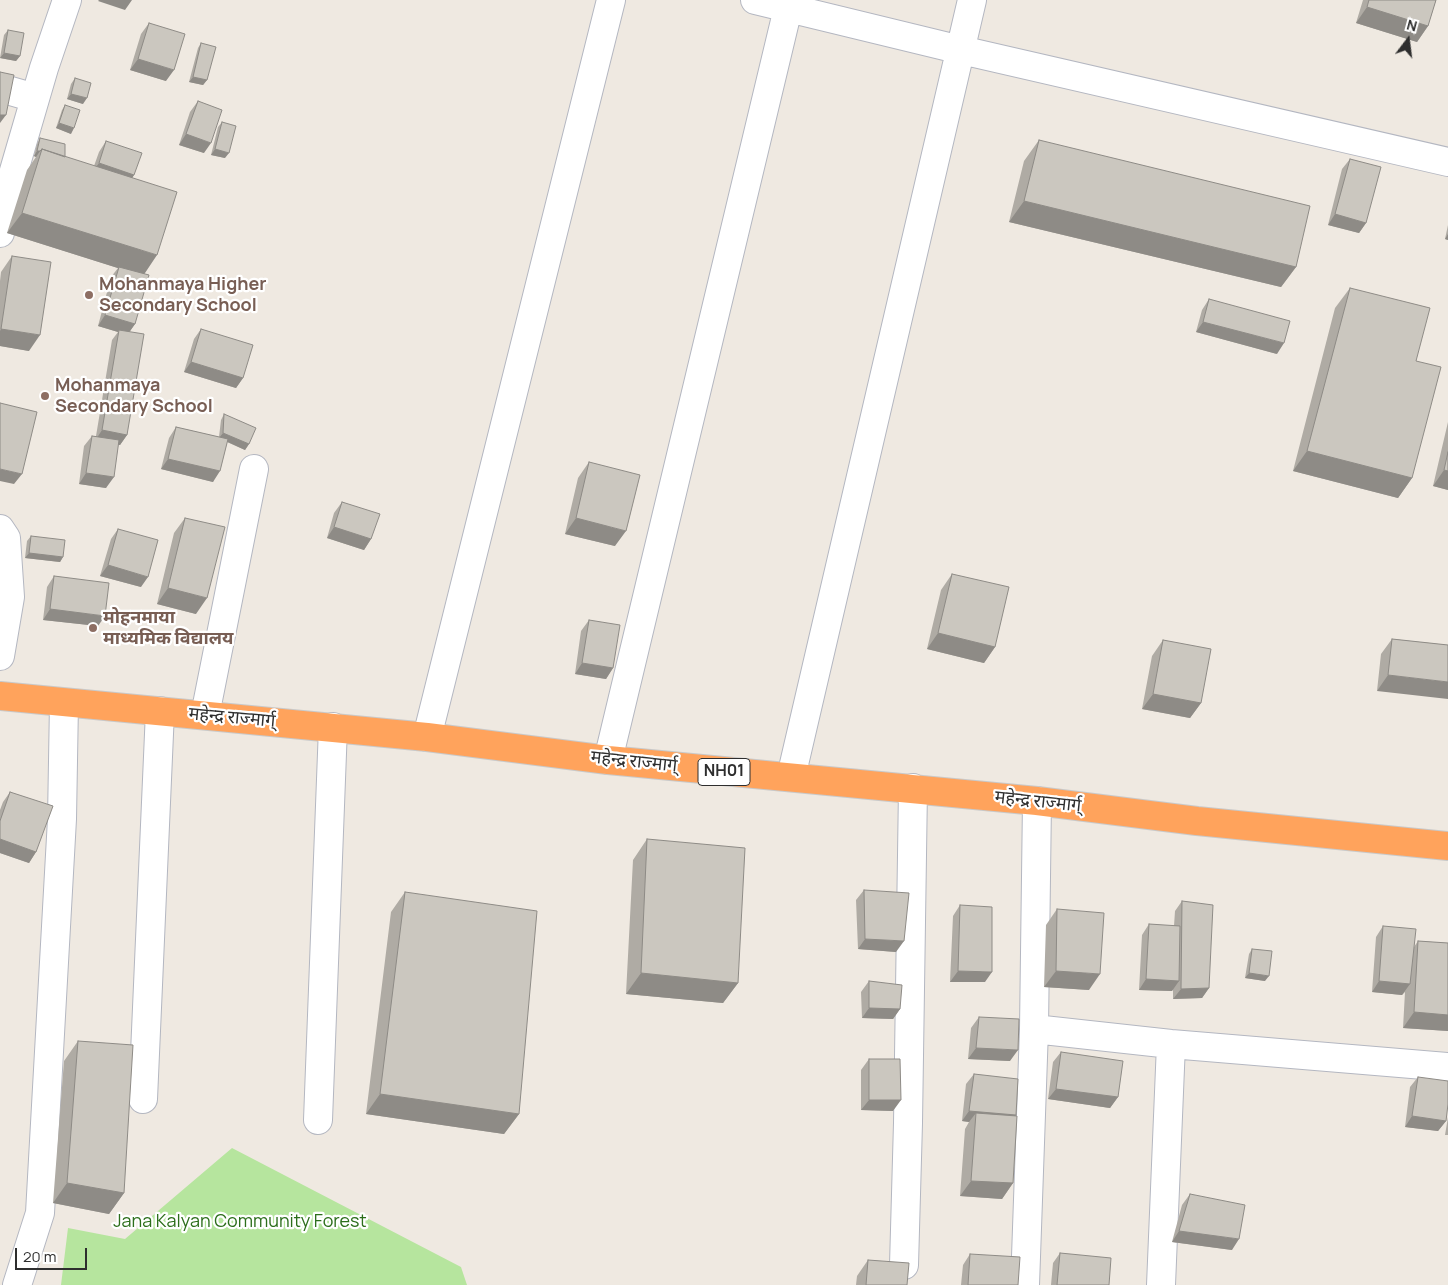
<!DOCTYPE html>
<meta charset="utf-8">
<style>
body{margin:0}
#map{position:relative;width:1448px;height:1285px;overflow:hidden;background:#efe9e1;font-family:Manrope,sans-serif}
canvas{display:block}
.north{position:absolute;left:1383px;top:15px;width:50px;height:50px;-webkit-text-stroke:4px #fff;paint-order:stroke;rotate:15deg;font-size:14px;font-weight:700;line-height:20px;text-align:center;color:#2e2e2e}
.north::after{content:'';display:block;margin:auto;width:18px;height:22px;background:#2e2e2e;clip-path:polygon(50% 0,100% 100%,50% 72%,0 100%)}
.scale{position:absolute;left:15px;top:1248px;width:72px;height:22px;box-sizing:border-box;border:2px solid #2e2e2e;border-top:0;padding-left:6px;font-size:15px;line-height:18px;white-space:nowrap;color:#2e2e2e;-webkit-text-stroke:4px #fff;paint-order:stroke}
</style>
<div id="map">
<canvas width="1448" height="1285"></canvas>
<div class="north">N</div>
<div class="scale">20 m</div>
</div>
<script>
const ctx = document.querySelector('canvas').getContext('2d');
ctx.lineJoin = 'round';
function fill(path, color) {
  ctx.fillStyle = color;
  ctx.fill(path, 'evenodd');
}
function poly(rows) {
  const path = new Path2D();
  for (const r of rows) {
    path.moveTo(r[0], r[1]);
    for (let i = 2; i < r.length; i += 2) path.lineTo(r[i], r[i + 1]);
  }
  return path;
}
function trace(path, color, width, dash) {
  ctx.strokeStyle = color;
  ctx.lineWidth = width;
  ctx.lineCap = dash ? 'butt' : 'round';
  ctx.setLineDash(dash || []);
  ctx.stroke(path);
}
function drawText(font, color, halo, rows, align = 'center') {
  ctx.font = font + ' Manrope,"Noto Sans Devanagari",sans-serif';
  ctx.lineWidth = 4.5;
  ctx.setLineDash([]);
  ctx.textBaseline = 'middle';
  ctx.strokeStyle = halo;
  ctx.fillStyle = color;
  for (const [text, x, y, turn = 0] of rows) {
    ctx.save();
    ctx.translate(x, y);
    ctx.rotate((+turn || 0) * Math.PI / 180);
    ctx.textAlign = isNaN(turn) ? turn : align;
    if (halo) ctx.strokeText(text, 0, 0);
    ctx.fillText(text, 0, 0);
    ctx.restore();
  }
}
fill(poly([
 [232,1148,461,1267,467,1285,61,1285,68,1228,125,1239]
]), '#b6e59e');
const street = poly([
 [755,0,961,50,1448,162],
 [0,88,35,98],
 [0,233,6,198,44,68,67,0],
 [0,529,6,538,10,597,0,656],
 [205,715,254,469],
 [427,737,611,0],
 [608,760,790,0],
 [791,777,972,0],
 [1034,1029,1171,1044,1448,1067],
 [143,1099,160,711],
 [318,1120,333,727],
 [904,1265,908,1123,913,788],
 [17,1285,40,1213,62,819,64,703],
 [1025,1285,1034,1029,1037,801],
 [1161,1285,1171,1044]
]);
const highway = poly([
 [0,696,427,737,608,760,1037,801,1197,821,1448,846]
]);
trace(street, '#b4b7c1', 30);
trace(highway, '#c9c9c9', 30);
trace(street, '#fff', 28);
trace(highway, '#ffa35c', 28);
fill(poly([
 [1363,0,1436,0,1428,26,1417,42,1356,23],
 [149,23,166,81,130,70,141,34],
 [8,30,20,56,16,61,0,58,4,35],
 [201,43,207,80,203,85,189,82,198,48],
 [75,78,83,104,67,99,71,84],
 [198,101,204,153,179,145,190,112],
 [65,105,71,134,56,128,62,110],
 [222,122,225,158,211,155,218,127],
 [40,138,65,157,94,166,99,152,106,141,134,175,132,178,144,274,135,324,130,331,127,435,120,445,118,445,106,488,79,484,84,446,92,436,96,436,112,340,118,332,98,326,111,277,118,268,7,233,27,170,36,157,34,156,37,144],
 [1039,140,1296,267,1281,287,1009,222,1024,161],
 [1350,159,1366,223,1359,233,1328,225,1342,169],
 [1448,225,1448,240,1445,239],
 [12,256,29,351,0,346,0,281,1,272],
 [1350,288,1416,361,1412,478,1398,498,1293,471,1335,308],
 [1209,299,1277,354,1196,332,1202,310],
 [201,329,243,378,236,388,184,372,194,339],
 [224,414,249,444,245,450,227,442,213,482,161,469,169,438,176,427,219,437,221,420],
 [1448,422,1448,490,1433,486],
 [589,462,615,546,565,534,578,478],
 [342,502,371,539,364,550,327,538,334,513],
 [185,518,196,614,157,604,174,533],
 [118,529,141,587,100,576,111,539],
 [31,536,63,557,60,562,25,558,27,541],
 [952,574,995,647,984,663,927,649,941,590],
 [54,576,98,626,43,620,47,587],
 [589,620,613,668,606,679,575,674,581,631],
 [1392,639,1448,645,1377,691,1381,654],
 [1163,640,1201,703,1190,718,1142,709,1152,656],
 [10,792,36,852,29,863,0,853,0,810,3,802],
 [647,839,738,983,723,1003,626,994,633,860],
 [864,890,896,952,858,949,856,900],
 [405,892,519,1114,504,1134,366,1114,391,912],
 [1182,901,1209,988,1202,998,1173,999,1173,989,1172,991,1139,990,1142,935,1149,924,1174,926,1175,911],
 [960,905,985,982,950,982,953,916],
 [1057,909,1089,990,1044,987,1046,925],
 [1383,926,1414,947,1418,941,1448,943,1448,1031,1403,1028,1405,992,1402,995,1372,992,1376,937],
 [1252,949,1265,981,1245,978,1249,954],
 [869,981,900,1009,893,1019,862,1018,861,992],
 [979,1017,1010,1061,968,1059,971,1028],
 [78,1041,124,1193,109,1214,53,1203,64,1061],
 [1061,1052,1118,1097,1110,1108,1048,1099,1053,1062],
 [869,1059,893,1111,861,1110,861,1070],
 [974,1074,1016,1115,1013,1183,1002,1199,960,1196,965,1129,969,1122,962,1121,966,1084],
 [1418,1077,1446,1121,1438,1131,1405,1127,1410,1087],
 [1448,1117,1448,1135,1445,1135],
 [1190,1194,1232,1250,1172,1242,1182,1205],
 [1060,1253,1109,1285,1051,1285,1053,1263],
 [970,1254,1018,1285,961,1285,963,1265],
 [868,1260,907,1285,856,1285,857,1276]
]), '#afaba4');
fill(poly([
 [99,0,132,0,125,10,98,1],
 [1367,7,1428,26,1417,42,1356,23],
 [4,53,20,56,16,61,0,58],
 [138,59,174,70,166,81,130,70],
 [193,77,207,80,203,85,189,82],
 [71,94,87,98,83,104,67,99],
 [0,115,6,115,0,123],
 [59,123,74,128,71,134,56,128],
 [186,134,211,143,204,153,179,145],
 [215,149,229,153,225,158,211,155],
 [37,151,40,151,36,157,34,156],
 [99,163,134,175,127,186,91,174],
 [1024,201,1296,267,1281,287,1009,222],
 [22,213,157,255,143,276,7,233],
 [1335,214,1366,223,1359,233,1328,225],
 [1448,234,1448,240,1445,239],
 [105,315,135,324,128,334,119,330,118,332,98,326],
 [1203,322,1284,343,1277,354,1196,332],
 [1,329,40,335,29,351,0,346,0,331],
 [191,362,243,378,236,388,184,372],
 [102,430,127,435,120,445,95,441],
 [223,433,249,444,245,450,219,438],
 [1307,451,1412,478,1398,498,1293,471],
 [168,459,220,471,213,482,161,469],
 [0,469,22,474,14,484,0,481],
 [1444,470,1448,471,1448,490,1433,486],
 [86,473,114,477,106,488,79,484],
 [576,518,626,531,615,546,565,534],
 [334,527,371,539,364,550,327,538],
 [29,553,63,557,60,562,25,558],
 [108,565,148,577,141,587,100,576],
 [168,588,207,598,196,614,157,604],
 [50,609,105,616,98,626,43,620],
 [938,633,995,647,984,663,927,649],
 [582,663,613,668,606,679,575,674],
 [1388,675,1448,682,1448,699,1377,691],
 [1153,694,1201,703,1190,718,1142,709],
 [0,839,36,852,29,863,0,853],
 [865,939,904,941,896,952,858,949],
 [958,971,992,972,985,982,950,982],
 [1056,971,1100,974,1089,990,1044,987],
 [641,973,738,983,723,1003,626,994],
 [1249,973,1269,976,1265,981,1245,978],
 [1146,979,1179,981,1172,991,1139,990],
 [1379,981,1410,984,1402,995,1372,992],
 [1209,988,1202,998,1173,999,1181,989],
 [869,1008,900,1009,893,1019,862,1018],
 [1414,1012,1448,1015,1448,1031,1403,1028],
 [976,1048,1018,1050,1010,1061,968,1059],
 [1056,1089,1118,1097,1110,1108,1048,1099],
 [380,1094,519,1114,504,1134,366,1114],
 [869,1100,901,1100,893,1111,861,1110],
 [969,1111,1016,1115,1008,1126,976,1113,969,1122,962,1121],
 [1412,1116,1446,1121,1438,1131,1405,1127],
 [971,1181,1013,1183,1002,1199,960,1196],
 [67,1183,124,1193,109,1214,53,1203],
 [1179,1231,1239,1239,1232,1250,1172,1242]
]), '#8e8b86');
const building = poly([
 [1369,0,1436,0,1428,26,1367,7,1369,0],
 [149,23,185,34,174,70,138,59,149,23],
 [8,30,24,33,20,56,4,53,8,30],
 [201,43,216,47,207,80,193,77,201,43],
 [0,72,14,75,6,115,0,115,0,72],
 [75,78,91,83,87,98,71,94,75,78],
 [198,101,222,110,211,143,186,134,198,101],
 [65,105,80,110,74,128,59,123,65,105],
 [222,122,236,126,229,153,215,149,222,122],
 [40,138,65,144,65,157,42,149,40,151,37,151,40,138],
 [1039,140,1310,206,1296,267,1024,201,1039,140],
 [106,141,142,153,134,175,99,163,106,141],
 [42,149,177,192,157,255,22,213,42,149],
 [1350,159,1381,167,1366,223,1335,214,1350,159],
 [12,256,51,262,40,335,1,329,12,256],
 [119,267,149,275,135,324,105,315,119,267],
 [1350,288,1430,308,1416,361,1441,367,1412,478,1307,451,1350,288],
 [1209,299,1290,321,1284,343,1203,322,1209,299],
 [201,329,253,345,243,378,191,362,201,329],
 [119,330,144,334,127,435,102,430,119,330],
 [0,403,37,412,22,474,0,469,0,403],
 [224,414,256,428,249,444,223,433,224,414],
 [176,427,228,439,220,471,168,459,176,427],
 [92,436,119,440,114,477,86,473,92,436],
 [1448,452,1448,471,1444,470,1448,452],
 [589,462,640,475,626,531,576,518,589,462],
 [342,502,380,514,371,539,334,527,342,502],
 [185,518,225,527,207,598,168,588,185,518],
 [118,529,158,540,148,577,108,565,118,529],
 [31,536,65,540,63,557,29,553,31,536],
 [952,574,1009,587,995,647,938,633,952,574],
 [54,576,109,583,105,616,50,609,54,576],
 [589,620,620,625,613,668,582,663,589,620],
 [1392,639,1448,645,1448,682,1388,675,1392,639],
 [1163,640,1211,649,1201,703,1153,694,1163,640],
 [10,792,53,806,36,852,0,839,0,821,10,792],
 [647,839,745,848,738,983,641,973,647,839],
 [864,890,909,893,904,941,865,939,864,890],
 [405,892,537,911,519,1114,380,1094,405,892],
 [1182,901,1213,905,1209,988,1181,989,1182,901],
 [960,905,992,907,992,972,958,971,960,905],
 [1057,909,1104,913,1100,974,1056,971,1057,909],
 [1149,924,1180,926,1179,981,1146,979,1149,924],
 [1383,926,1416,929,1410,984,1379,981,1383,926],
 [1418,941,1448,943,1448,1015,1414,1012,1418,941],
 [1252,949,1272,951,1269,976,1249,973,1252,949],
 [869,981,902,985,900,1009,869,1008,869,981],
 [979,1017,1019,1019,1018,1050,976,1048,979,1017],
 [78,1041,133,1045,124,1193,67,1183,78,1041],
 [1061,1052,1123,1061,1118,1097,1056,1089,1061,1052],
 [869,1059,900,1059,901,1100,869,1100,869,1059],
 [974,1074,1018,1079,1016,1115,969,1111,974,1074],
 [1418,1077,1448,1081,1448,1104,1446,1121,1412,1116,1418,1077],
 [976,1113,1017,1116,1013,1183,971,1181,976,1113],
 [1190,1194,1245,1205,1239,1239,1179,1231,1190,1194],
 [1060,1253,1111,1258,1109,1285,1057,1285,1060,1253],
 [970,1254,1020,1257,1018,1285,968,1285,970,1254],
 [868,1260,909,1263,907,1285,866,1285,868,1260]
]);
fill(building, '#cbc7bf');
trace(building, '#8e8b86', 1);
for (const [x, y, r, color] of [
 [89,295,5,"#8d6e63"],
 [45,396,5,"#8d6e63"],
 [93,628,5,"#8d6e63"]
]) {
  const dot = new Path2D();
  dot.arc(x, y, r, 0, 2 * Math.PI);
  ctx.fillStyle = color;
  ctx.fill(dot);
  trace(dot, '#fff', 2);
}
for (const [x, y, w] of [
 [724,772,52]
]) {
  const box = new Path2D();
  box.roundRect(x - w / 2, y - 13.5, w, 27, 4);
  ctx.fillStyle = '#fff';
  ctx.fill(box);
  trace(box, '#2e2e2e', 1);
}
drawText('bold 16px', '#2e2e2e', null, [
 ["NH01",724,772]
]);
drawText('bold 18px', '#785e54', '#fff', [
 ["Mohanmaya Higher",99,285],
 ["Secondary School",99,306],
 ["Mohanmaya",55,386],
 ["Secondary School",55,407],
 ["मोहनमाया",103,618],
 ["माध्यमिक विद्यालय",103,639]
], 'left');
drawText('18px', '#2e2e2e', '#fff', [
 ["महेन्द्र राज्मार्ग्",232,718,5],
 ["महेन्द्र राज्मार्ग्",634,762,6],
 ["महेन्द्र राज्मार्ग्",1038,802,6]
]);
drawText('18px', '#2c6e1b', '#fff', [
 ["Jana Kalyan Community Forest",240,1222]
]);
</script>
